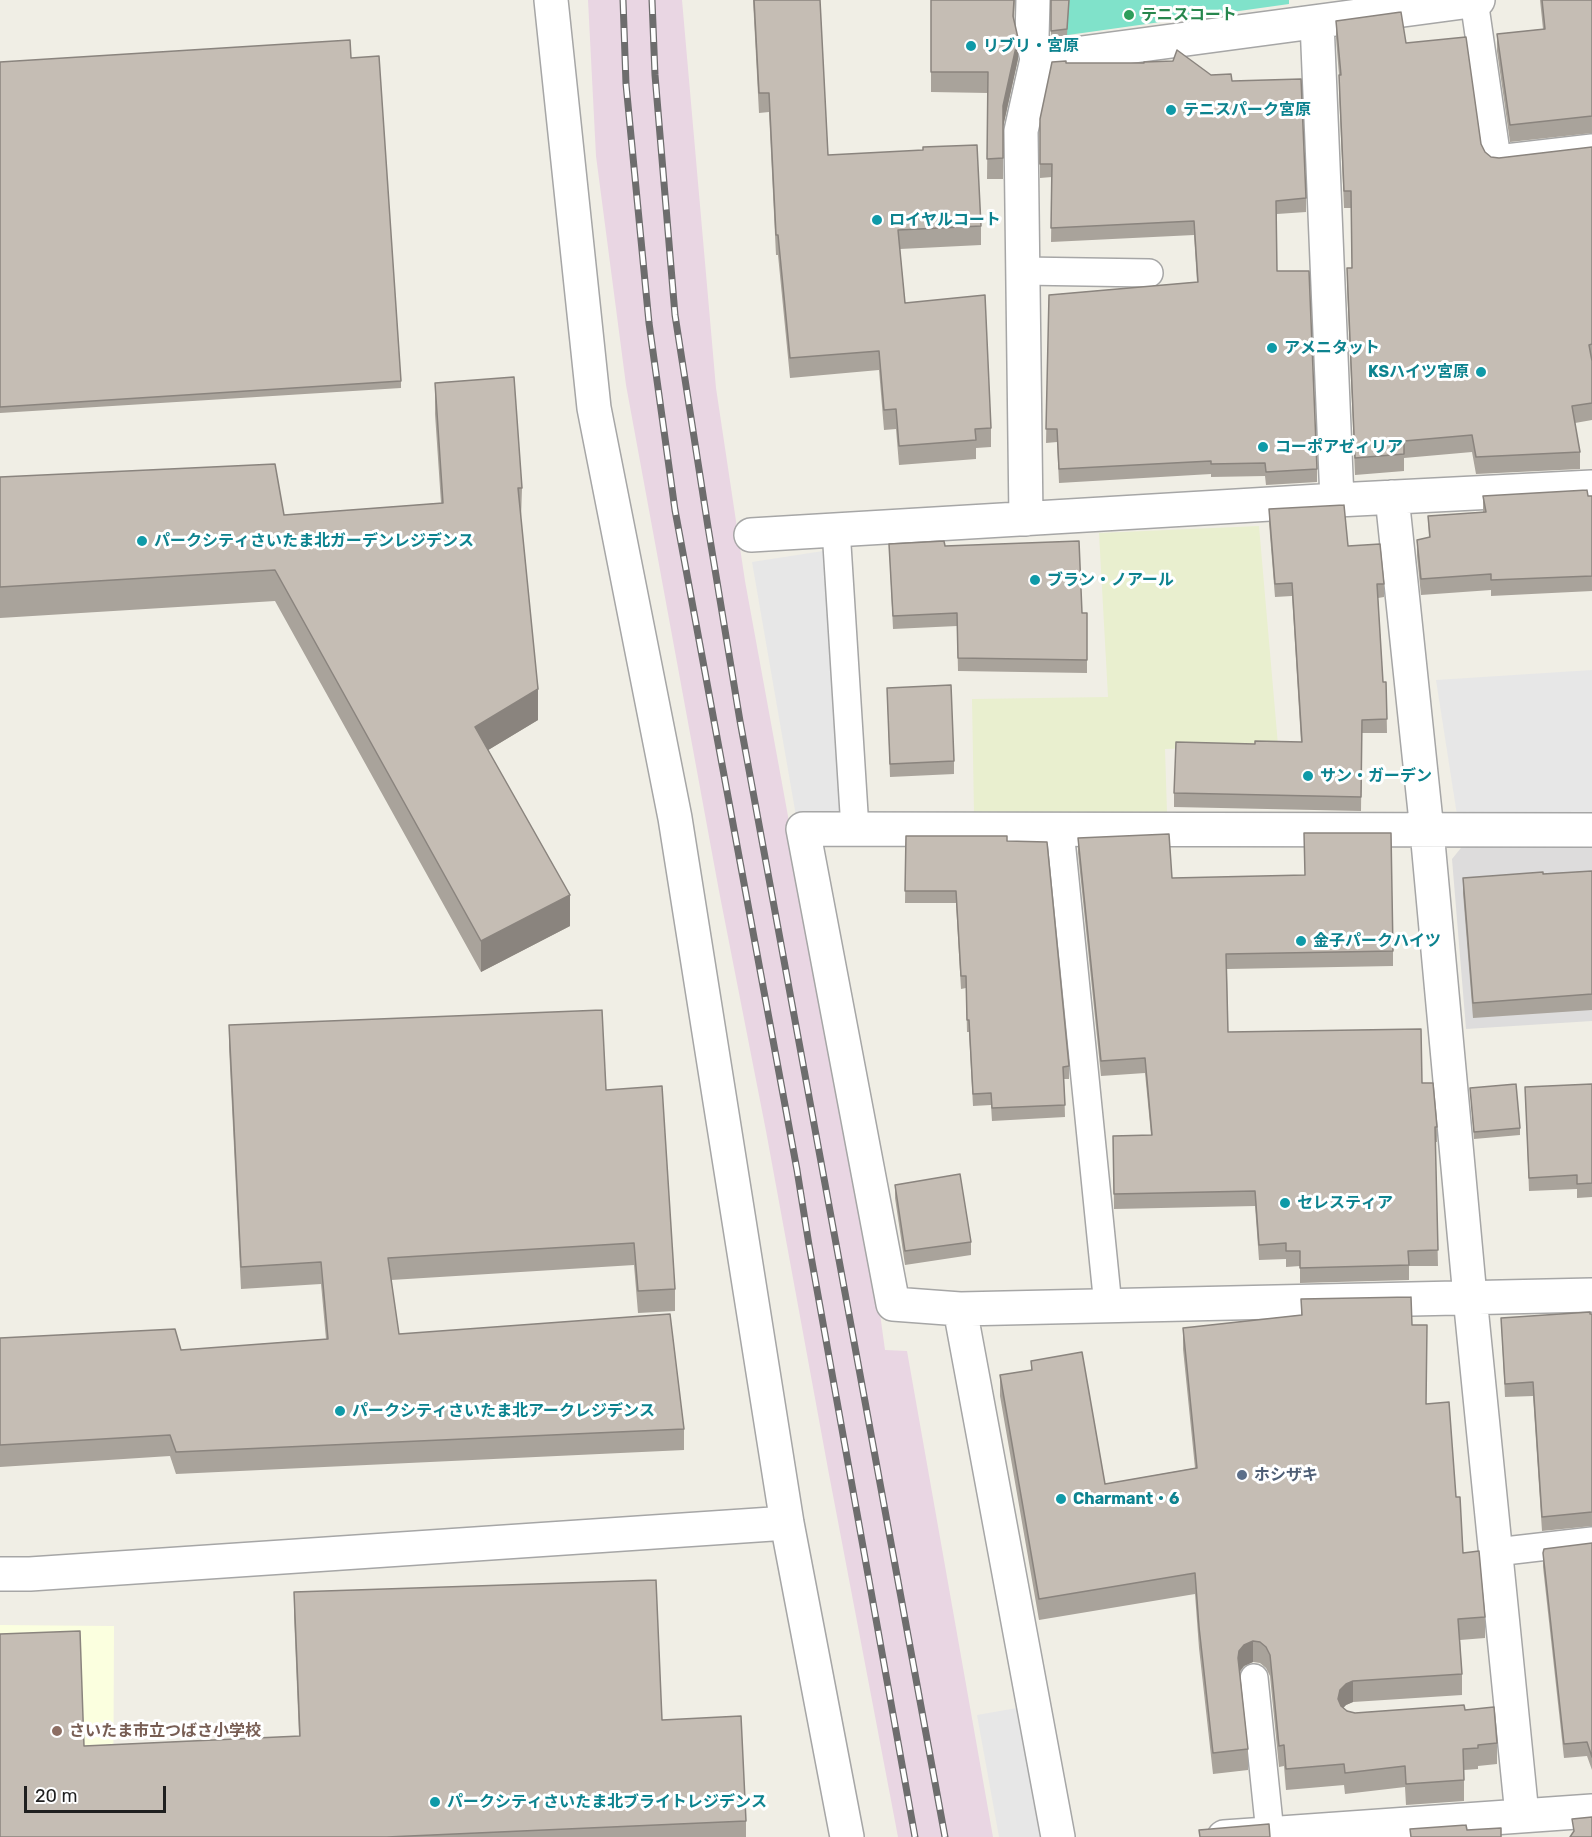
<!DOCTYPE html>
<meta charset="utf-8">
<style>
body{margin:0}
#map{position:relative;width:1592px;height:1837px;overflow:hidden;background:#f0eee5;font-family:Rubik,sans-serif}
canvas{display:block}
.scale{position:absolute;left:24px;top:1786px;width:142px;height:27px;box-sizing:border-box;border:3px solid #1f1f1f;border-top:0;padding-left:8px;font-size:18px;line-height:21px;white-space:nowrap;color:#1f1f1f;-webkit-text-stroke:4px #fff;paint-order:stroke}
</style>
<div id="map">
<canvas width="1592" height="1837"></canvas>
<div class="scale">20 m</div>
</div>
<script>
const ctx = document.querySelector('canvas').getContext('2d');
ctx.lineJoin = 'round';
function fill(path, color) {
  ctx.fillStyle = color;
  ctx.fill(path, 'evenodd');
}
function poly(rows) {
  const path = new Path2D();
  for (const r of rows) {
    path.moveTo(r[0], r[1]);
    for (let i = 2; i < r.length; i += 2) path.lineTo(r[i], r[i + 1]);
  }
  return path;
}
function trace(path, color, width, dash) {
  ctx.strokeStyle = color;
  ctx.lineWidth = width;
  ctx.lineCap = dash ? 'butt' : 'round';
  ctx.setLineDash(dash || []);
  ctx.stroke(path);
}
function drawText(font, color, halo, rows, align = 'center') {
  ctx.font = font + ' Rubik,"Noto Sans JP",sans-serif';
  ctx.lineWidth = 6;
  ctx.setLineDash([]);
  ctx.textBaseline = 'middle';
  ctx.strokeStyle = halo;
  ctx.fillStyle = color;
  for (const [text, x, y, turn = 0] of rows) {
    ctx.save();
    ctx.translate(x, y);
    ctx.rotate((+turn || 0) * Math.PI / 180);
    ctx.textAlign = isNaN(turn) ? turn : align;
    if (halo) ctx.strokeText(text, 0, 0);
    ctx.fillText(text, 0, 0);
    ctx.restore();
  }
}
fill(poly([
 [1465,843,1592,844,1592,1021,1466,1029,1452,859]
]), '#dddcdc');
fill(poly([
 [588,0,682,0,716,388,745,581,792,838,869,1234,885,1350,907,1351,993,1837,898,1837,828,1469,766,1131,719,891,626,385,596,156]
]), '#e9d6e3');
fill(poly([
 [0,1625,114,1626,113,1837,0,1837]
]), '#fbffdf');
fill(poly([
 [1259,526,1278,745,1165,749,1167,812,974,814,972,699,1108,697,1099,533]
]), '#e9efcf');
fill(poly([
 [1051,0,1289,0,1289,4,1061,36,1051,27]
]), '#80e2ca');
fill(poly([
 [823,551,841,818,796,816,752,562],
 [1592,670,1592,812,1457,815,1436,680],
 [1017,1708,1041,1837,999,1837,977,1715]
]), '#e7e7e7');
const service = poly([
 [1474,0,1497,159,1592,148],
 [1023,271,1149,273],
 [836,529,855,829],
 [1060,830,1108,1306],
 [1496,1552,1592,1541],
 [1254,1678,1270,1833]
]);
const minor = poly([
 [1317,22,1337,500],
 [1037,59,1478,0],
 [1392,497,1427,831,1470,1297,1522,1815],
 [1026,519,1021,131,1037,59,1032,37,1033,0],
 [751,535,1337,500,1592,487],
 [1592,830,803,829,893,1304,960,1309,1592,1295],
 [960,1309,1058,1837],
 [1224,1837,1592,1811]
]);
const tertiary = poly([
 [551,0,594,408,675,818,787,1523,847,1837],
 [0,1574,30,1574,787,1523]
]);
trace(service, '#a6a6a6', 30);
trace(minor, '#a6a6a6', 36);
trace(tertiary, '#a6a6a6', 36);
trace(service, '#fff', 27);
trace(minor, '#fff', 33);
trace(tertiary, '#fff', 33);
const rail = poly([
 [623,0,626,84,649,323,675,510,797,1170,809,1245,915,1837],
 [652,0,655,75,675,315,708,527,740,721,945,1837]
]);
trace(rail, '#6d6d6d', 7);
trace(rail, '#fff', 4.5, [14]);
fill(poly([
 [753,0,820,0,828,155,981,226,981,245,900,249,905,303,991,428,991,447,976,448,976,459,899,465,896,429,884,430,879,370,790,378,778,255,776,255,769,112,759,113],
 [931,0,1015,0,1014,19,1018,59,1003,127,1003,179,987,179,988,93,931,92],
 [1051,0,1069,0,1067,36,1051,38],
 [1540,0,1592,0,1592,133,1510,142,1497,51,1497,34,1543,29],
 [1336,21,1406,43,1481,144,1485,152,1491,157,1499,158,1592,147,1592,420,1575,423,1580,452,1580,469,1476,474,1472,452,1404,458,1404,471,1355,475,1347,285,1347,268,1352,268,1351,208,1344,208,1339,92,1339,75,1336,38],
 [351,58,401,381,401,388,0,413,0,62],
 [1066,63,1211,75,1232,81,1306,198,1306,212,1277,214,1277,271,1317,469,1317,482,1266,485,1265,476,1211,477,1211,474,1059,483,1057,442,1046,443,1049,295,1197,282,1194,235,1051,242,1052,177,1040,178,1040,119],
 [435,383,522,488,521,519,538,720,488,750,570,926,481,972,275,601,0,618,0,477,284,515,441,503,435,414],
 [1483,496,1592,496,1592,591,1491,596,1491,590,1421,595,1417,556,1417,540,1429,538,1428,516,1483,512],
 [1269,509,1348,546,1384,584,1384,597,1378,598,1383,682,1386,682,1387,733,1362,733,1361,811,1174,807,1174,793,1255,744,1301,742,1292,596,1275,597,1269,523],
 [889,544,945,546,1082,613,1087,613,1087,673,958,671,957,626,893,629],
 [887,688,954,761,954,774,890,777],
 [906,836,1007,841,1069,1066,1069,1079,1064,1079,1065,1117,992,1121,991,1105,973,1106,969,1032,967,1032,966,988,961,989,956,903,905,903],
 [1078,838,1172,878,1393,951,1393,966,1227,969,1228,1032,1422,1083,1437,1127,1437,1142,1435,1142,1438,1266,1409,1266,1409,1280,1300,1283,1300,1266,1286,1267,1286,1259,1259,1260,1255,1206,1114,1209,1113,1136,1151,1135,1145,1073,1101,1076,1078,853],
 [1592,871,1592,1010,1473,1018,1463,893,1463,878,1543,874],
 [229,1025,606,1090,675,1289,675,1311,638,1313,634,1265,391,1280,399,1334,684,1429,684,1450,176,1474,170,1456,0,1467,0,1338,181,1350,326,1339,321,1284,241,1289,229,1047],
 [1592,1084,1592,1197,1577,1198,1577,1189,1529,1191,1525,1087],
 [1470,1088,1520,1128,1520,1135,1474,1139],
 [895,1185,971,1242,971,1255,905,1265,895,1198],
 [1301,1299,1412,1325,1426,1404,1456,1497,1463,1553,1485,1617,1485,1638,1460,1640,1462,1674,1462,1695,1353,1702,1346,1705,1343,1708,1347,1711,1355,1713,1465,1710,1497,1743,1497,1764,1478,1766,1478,1769,1464,1770,1464,1801,1406,1805,1405,1787,1345,1794,1344,1785,1286,1790,1284,1766,1279,1767,1270,1676,1266,1668,1260,1663,1253,1662,1244,1666,1240,1672,1248,1749,1248,1770,1213,1774,1199,1648,1195,1594,1039,1620,1000,1396,1000,1375,1031,1370,1031,1361,1105,1484,1195,1468,1183,1349,1183,1328,1301,1315],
 [1590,1314,1592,1314,1592,1526,1542,1531,1533,1396,1505,1397,1501,1318],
 [1592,1543,1592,1770,1587,1756,1564,1758,1543,1567,1543,1553],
 [294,1592,662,1720,746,1821,746,1837,0,1837,84,1746,299,1736,294,1615]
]), '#a9a39b');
fill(poly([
 [1018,38,1018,59,1003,127,1003,106],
 [538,689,538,720,475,758,475,727],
 [570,895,570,926,481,972,481,941],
 [1253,1641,1253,1662,1244,1666,1239,1672,1238,1658,1239,1651,1244,1645],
 [1353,1681,1353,1702,1346,1705,1340,1711,1338,1699,1340,1690,1346,1684]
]), '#8a847e');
const building = poly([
 [754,0,820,0,828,155,923,150,923,147,977,145,981,226,898,230,905,303,985,295,991,428,975,429,976,440,899,446,896,409,884,410,879,351,790,358,778,235,776,235,769,93,759,93,754,0],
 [931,0,1014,0,1013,16,1018,38,1003,106,1003,158,987,159,988,72,931,72,931,0],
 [1051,0,1069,0,1067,29,1051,31,1051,0],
 [1542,0,1592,0,1592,116,1510,125,1497,34,1545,29,1542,0],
 [1401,12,1406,43,1466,37,1481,144,1485,152,1491,157,1499,158,1592,147,1592,344,1589,345,1592,361,1592,403,1572,406,1580,452,1476,457,1472,435,1404,441,1404,454,1355,458,1347,268,1352,268,1351,191,1344,191,1339,75,1341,75,1336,21,1401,12],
 [350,40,351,58,379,56,401,381,0,407,0,62,350,40],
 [1177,50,1211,75,1231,74,1232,81,1301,79,1306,198,1276,201,1277,271,1309,271,1317,469,1266,472,1265,463,1211,464,1211,461,1059,469,1057,429,1046,429,1049,295,1198,282,1194,221,1051,228,1052,164,1040,164,1040,119,1052,62,1066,61,1066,63,1144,63,1144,62,1173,61,1177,50],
 [514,377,522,488,518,488,538,689,475,727,570,895,481,941,275,570,0,587,0,477,275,464,284,515,443,503,435,383,514,377],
 [1587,490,1588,496,1592,496,1592,576,1491,580,1491,574,1421,579,1417,540,1430,537,1428,516,1486,512,1483,496,1587,490],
 [1344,505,1348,546,1380,544,1384,584,1377,584,1383,682,1386,682,1387,719,1362,720,1361,797,1174,793,1176,742,1255,744,1255,741,1302,742,1292,583,1275,584,1269,509,1344,505],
 [944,541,945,546,1079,541,1082,613,1087,613,1087,660,958,658,957,613,893,616,889,544,944,541],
 [951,685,954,761,890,764,887,688,951,685],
 [1304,833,1391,833,1393,951,1226,954,1228,1032,1421,1029,1422,1083,1433,1083,1437,1127,1435,1127,1438,1250,1408,1251,1409,1265,1300,1268,1300,1251,1286,1251,1286,1243,1259,1245,1255,1191,1114,1194,1113,1136,1152,1135,1145,1058,1101,1061,1078,838,1169,834,1172,878,1305,875,1304,833],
 [906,836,1007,836,1007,841,1047,842,1069,1066,1063,1067,1065,1105,992,1108,991,1093,973,1094,969,1020,967,1020,966,976,961,976,956,891,905,891,906,836],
 [1592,871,1592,994,1473,1003,1463,878,1543,872,1543,874,1592,871],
 [602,1010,606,1090,662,1086,675,1289,638,1291,634,1243,388,1258,399,1334,670,1314,684,1429,176,1452,170,1435,0,1445,0,1338,175,1329,181,1350,328,1339,321,1262,241,1267,229,1025,602,1010],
 [1516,1084,1520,1128,1474,1132,1470,1088,1516,1084],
 [1592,1084,1592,1183,1577,1184,1577,1175,1529,1178,1525,1087,1592,1084],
 [960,1174,971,1242,905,1251,895,1185,960,1174],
 [1411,1297,1412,1325,1427,1325,1426,1404,1449,1402,1456,1497,1460,1497,1463,1553,1479,1551,1485,1617,1458,1619,1462,1674,1353,1681,1346,1684,1340,1690,1338,1699,1341,1706,1347,1711,1355,1713,1464,1705,1465,1710,1494,1707,1497,1743,1478,1745,1478,1748,1463,1749,1464,1780,1406,1784,1405,1766,1345,1773,1344,1764,1286,1769,1284,1745,1279,1746,1270,1655,1266,1647,1260,1642,1253,1641,1244,1645,1239,1651,1238,1658,1248,1749,1213,1753,1199,1627,1195,1573,1039,1599,1000,1375,1032,1370,1031,1361,1082,1352,1105,1484,1197,1468,1183,1328,1302,1315,1301,1299,1411,1297],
 [1590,1312,1590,1314,1592,1314,1592,1512,1542,1517,1533,1382,1505,1384,1501,1318,1590,1312],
 [1592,1543,1592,1757,1587,1742,1564,1744,1543,1553,1544,1549,1592,1543],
 [656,1580,662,1720,741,1716,746,1821,387,1837,0,1837,0,1634,80,1631,84,1746,300,1736,294,1592,656,1580],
 [1592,1817,1592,1837,1570,1837,1574,1831,1572,1819,1592,1817],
 [1269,1824,1270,1837,1200,1837,1199,1830,1269,1824],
 [1466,1825,1467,1830,1501,1828,1501,1837,1411,1837,1410,1829,1466,1825]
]);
fill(building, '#c5bdb4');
trace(building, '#8a847e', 1.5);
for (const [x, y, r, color] of [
 [1129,15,6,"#2e9e5b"],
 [971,46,6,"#0f9aa8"],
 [1171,110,6,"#0f9aa8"],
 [877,220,6,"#0f9aa8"],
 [1272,348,6,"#0f9aa8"],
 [1481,372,6,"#0f9aa8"],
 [1263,447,6,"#0f9aa8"],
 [142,541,6,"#0f9aa8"],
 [1035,580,6,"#0f9aa8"],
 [1308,776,6,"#0f9aa8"],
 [1301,941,6,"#0f9aa8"],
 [1285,1203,6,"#0f9aa8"],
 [340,1411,6,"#0f9aa8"],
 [1242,1475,6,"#5c6f8a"],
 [1061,1499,6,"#0f9aa8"],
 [57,1731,6,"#8d6e63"],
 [435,1802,6,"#0f9aa8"]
]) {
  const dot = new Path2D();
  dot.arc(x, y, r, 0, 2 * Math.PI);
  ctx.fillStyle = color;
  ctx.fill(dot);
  trace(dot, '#fff', 2);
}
drawText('bold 16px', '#27864d', '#fff', [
 ["テニスコート",1141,15]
], 'left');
drawText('bold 16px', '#0d838f', '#fff', [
 ["リブリ・宮原",983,46],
 ["テニスパーク宮原",1183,110],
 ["ロイヤルコート",889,220],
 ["アメニタット",1284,348],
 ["KSハイツ宮原",1469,372,"right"],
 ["コーポアゼィリア",1275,447],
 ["パークシティさいたま北ガーデンレジデンス",154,541],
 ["ブラン・ノアール",1047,580],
 ["サン・ガーデン",1320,776],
 ["金子パークハイツ",1313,941],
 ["セレスティア",1297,1203],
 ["パークシティさいたま北アークレジデンス",352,1411],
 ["Charmant・6",1073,1499],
 ["パークシティさいたま北ブライトレジデンス",447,1802]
], 'left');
drawText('bold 16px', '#4e5e75', '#fff', [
 ["ホシザキ",1254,1475]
], 'left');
drawText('bold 16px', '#785e54', '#fff', [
 ["さいたま市立つばさ小学校",69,1731]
], 'left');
</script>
